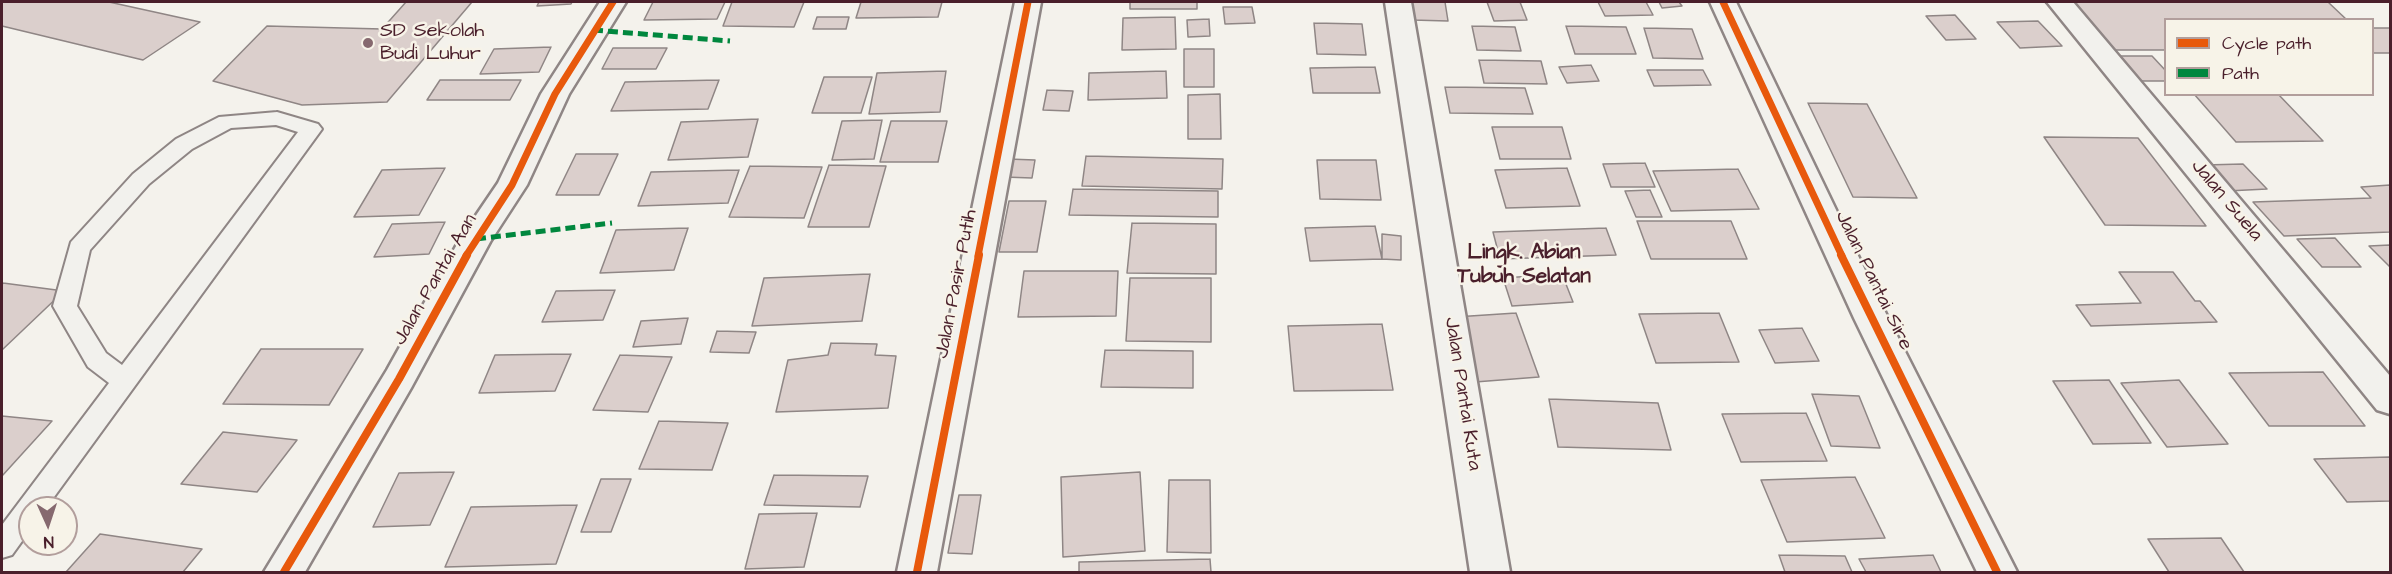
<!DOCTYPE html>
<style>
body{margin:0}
#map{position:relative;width:2392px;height:574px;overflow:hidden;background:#f4f2ec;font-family:"Architects Daughter",sans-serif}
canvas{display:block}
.frame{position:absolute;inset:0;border:3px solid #4a1f2b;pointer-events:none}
.legend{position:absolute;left:2164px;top:18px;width:210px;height:78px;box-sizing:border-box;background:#f7f3e8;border:2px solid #b29e9c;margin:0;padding:8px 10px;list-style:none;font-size:18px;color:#4a1f2b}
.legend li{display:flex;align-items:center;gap:12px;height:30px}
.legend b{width:30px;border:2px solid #b29e9c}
.north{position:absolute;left:18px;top:496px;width:60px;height:60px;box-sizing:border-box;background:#f7f3e8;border:2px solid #b29e9c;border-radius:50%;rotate:177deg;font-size:16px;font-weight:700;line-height:24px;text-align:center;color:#4a1f2b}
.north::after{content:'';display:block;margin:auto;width:21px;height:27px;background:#86696f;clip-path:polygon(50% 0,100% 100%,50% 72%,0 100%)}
</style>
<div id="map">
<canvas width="2392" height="574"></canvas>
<div class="frame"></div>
<ul class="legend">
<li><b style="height:8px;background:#e8590c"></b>Cycle path</li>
<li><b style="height:8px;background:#00873e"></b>Path</li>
</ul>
<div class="north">N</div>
</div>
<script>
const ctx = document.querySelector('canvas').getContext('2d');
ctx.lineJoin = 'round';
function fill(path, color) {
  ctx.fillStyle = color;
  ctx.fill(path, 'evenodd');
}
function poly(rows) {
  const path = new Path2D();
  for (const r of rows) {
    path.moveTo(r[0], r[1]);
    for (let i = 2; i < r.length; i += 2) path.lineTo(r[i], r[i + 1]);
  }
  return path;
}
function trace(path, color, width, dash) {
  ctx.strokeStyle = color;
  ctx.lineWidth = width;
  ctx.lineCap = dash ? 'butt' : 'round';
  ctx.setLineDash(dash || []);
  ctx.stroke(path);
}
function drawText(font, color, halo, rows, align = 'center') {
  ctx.font = font + ' "Architects Daughter",sans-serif';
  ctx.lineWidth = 5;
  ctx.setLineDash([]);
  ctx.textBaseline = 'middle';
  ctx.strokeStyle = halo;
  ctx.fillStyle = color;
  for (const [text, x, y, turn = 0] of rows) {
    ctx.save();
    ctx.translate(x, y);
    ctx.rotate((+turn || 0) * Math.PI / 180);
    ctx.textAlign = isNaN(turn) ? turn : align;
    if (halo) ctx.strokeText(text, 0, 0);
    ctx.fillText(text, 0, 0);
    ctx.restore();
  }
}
const building = poly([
 [2,2,109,2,200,22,143,60,2,26,2,2],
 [406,2,472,2,387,102,302,105,213,81,267,26,382,29,406,2],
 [539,2,572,2,571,4,537,6,539,2],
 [653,2,725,2,717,19,644,20,653,2],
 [732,2,804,2,794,27,723,26,732,2],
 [861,2,942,2,938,17,856,18,861,2],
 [1130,2,1197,2,1197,9,1130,9,1130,2],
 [1410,2,1445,2,1448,21,1412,20,1410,2],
 [1487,2,1520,2,1527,20,1494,21,1487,2],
 [1598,2,1646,2,1653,15,1605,16,1598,2],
 [1659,2,1679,2,1682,6,1662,8,1659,2],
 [2074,2,2328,2,2347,20,2166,20,2166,50,2113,50,2074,2],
 [1223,7,1252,7,1255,23,1225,24,1223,7],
 [1955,15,1976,39,1946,40,1926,16,1955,15],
 [817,17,849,17,846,29,813,29,817,17],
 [1175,17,1176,49,1122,50,1123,18,1175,17],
 [1209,19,1210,36,1188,37,1187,20,1209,19],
 [2038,21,2062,46,2020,48,1997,22,2038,21],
 [1314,23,1362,24,1366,55,1317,54,1314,23],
 [1472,26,1515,27,1521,51,1477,50,1472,26],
 [1566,26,1626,27,1636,54,1575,54,1566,26],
 [1644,28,1692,29,1703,59,1653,58,1644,28],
 [2372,28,2390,28,2390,53,2372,53,2372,28],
 [551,47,539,72,480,74,494,49,551,47],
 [613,48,667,48,656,69,602,69,613,48],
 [1184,49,1214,49,1214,87,1184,87,1184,49],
 [2117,56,2152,56,2166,71,2166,81,2138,81,2117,56],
 [1479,60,1541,61,1547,84,1484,83,1479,60],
 [1591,65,1599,81,1567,83,1559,67,1591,65],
 [1375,67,1380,93,1313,93,1310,68,1375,67],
 [1647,70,1703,70,1711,85,1654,86,1647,70],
 [946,71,940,112,869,114,877,73,946,71],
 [1166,71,1167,98,1088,100,1089,73,1166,71],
 [824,77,872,77,861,113,812,113,824,77],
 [440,80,521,80,510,100,427,100,440,80],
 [719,80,708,109,611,111,625,82,719,80],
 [1445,87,1525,88,1533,114,1450,113,1445,87],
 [1047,90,1073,91,1069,111,1043,110,1047,90],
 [1220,94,1221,139,1188,139,1188,95,1220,94],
 [2194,94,2278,94,2323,141,2236,142,2194,94],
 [1808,103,1867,104,1917,198,1853,197,1808,103],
 [758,119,748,157,668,160,681,122,758,119],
 [882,120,874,159,832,160,842,121,882,120],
 [891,121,947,121,938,162,880,162,891,121],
 [1492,127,1562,127,1571,159,1500,159,1492,127],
 [2044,137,2138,138,2206,226,2105,225,2044,137],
 [576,154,618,154,599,195,556,195,576,154],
 [1086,156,1223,159,1222,189,1082,186,1086,156],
 [1008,159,1035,160,1032,178,1004,177,1008,159],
 [1317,160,1376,160,1381,200,1320,199,1317,160],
 [1645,163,1655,187,1611,187,1603,164,1645,163],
 [2243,164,2267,189,2227,191,2204,165,2243,164],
 [829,165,886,166,869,227,808,227,829,165],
 [750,166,822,167,804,218,729,217,750,166],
 [445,168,419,215,354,217,382,170,445,168],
 [1567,168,1580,206,1506,208,1495,170,1567,168],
 [1738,169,1759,209,1671,211,1653,171,1738,169],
 [739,170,728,203,638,206,651,172,739,170],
 [2390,185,2390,232,2284,236,2253,202,2371,198,2361,187,2390,185],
 [1073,189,1218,191,1218,217,1069,215,1073,189],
 [1650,190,1662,217,1636,217,1625,191,1650,190],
 [1009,201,1046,201,1037,252,999,252,1009,201],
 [1637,221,1731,221,1747,259,1651,259,1637,221],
 [445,222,429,254,374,257,392,224,445,222],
 [1132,223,1216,224,1216,274,1127,273,1132,223],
 [1375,226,1382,259,1310,261,1305,228,1375,226],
 [688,228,674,270,600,273,616,230,688,228],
 [1606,228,1616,255,1500,259,1493,232,1606,228],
 [1382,234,1401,236,1401,260,1382,259,1382,234],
 [2335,238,2361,267,2322,267,2297,239,2335,238],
 [2390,245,2390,267,2369,246,2390,245],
 [1024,271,1118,271,1116,316,1018,317,1024,271],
 [2119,272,2173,272,2195,301,2200,301,2217,322,2091,326,2076,305,2141,303,2119,272],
 [870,274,862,321,752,326,764,278,870,274],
 [1562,274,1573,302,1512,306,1503,278,1562,274],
 [1130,278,1211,278,1211,342,1126,341,1130,278],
 [3,283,64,291,2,350,2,285,3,283],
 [615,290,603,320,542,322,556,291,615,290],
 [1516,313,1539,377,1475,382,1455,317,1516,313],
 [1719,313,1739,362,1656,363,1639,314,1719,313],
 [688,318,681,344,633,347,641,321,688,318],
 [1382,324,1393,390,1294,391,1288,326,1382,324],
 [1802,328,1819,361,1775,363,1759,330,1802,328],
 [717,331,756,332,749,353,710,352,717,331],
 [831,343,877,344,875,355,896,356,888,408,776,412,788,360,828,355,831,343],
 [261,349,363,349,329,405,223,404,261,349],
 [1105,350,1193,351,1193,388,1101,387,1105,350],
 [571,354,555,391,479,393,495,355,571,354],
 [620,355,672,357,648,412,593,410,620,355],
 [2323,372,2365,426,2269,426,2229,373,2323,372],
 [2109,380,2151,443,2093,444,2053,381,2109,380],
 [2179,380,2228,444,2167,447,2121,383,2179,380],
 [1812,394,1859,396,1880,448,1831,446,1812,394],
 [1549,399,1658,403,1671,450,1558,447,1549,399],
 [1806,413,1827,461,1741,462,1722,414,1806,413],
 [2,416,52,421,2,476,2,416],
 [659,421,728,423,712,470,639,469,659,421],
 [223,432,297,440,257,492,181,484,223,432],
 [2390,457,2390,501,2347,502,2314,459,2390,457],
 [454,472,430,525,373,527,399,473,454,472],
 [1140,472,1145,551,1063,557,1061,477,1140,472],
 [774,475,868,476,860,507,764,505,774,475],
 [1855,477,1885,538,1787,542,1761,480,1855,477],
 [601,479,631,479,611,532,581,532,601,479],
 [1169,480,1210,480,1211,553,1167,552,1169,480],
 [959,495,981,495,972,554,948,553,959,495],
 [577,505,556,564,445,567,471,507,577,505],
 [817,513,804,567,745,569,759,514,817,513],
 [100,534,202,549,183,572,66,572,100,534],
 [2221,538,2244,572,2169,572,2148,539,2221,538],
 [1779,555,1845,556,1852,572,1785,572,1779,555],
 [1933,555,1941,572,1866,572,1859,559,1933,555],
 [1210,559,1211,572,1079,572,1079,562,1210,559]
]);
fill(building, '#dbcfcc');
trace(building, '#8f8685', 1.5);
const lane = poly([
 [277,112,318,124,322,129,46,508,30,508,30,530,12,555,2,558,2,525,109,383,88,367,53,306,71,242,133,174,176,139,219,117,277,112],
 [276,125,298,132,122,365,106,353,77,306,90,250,149,184,192,149,231,128,276,125]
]);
const street = poly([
 [600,2,626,2,569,94,527,185,490,242,411,388,305,572,264,572,387,370,460,239,498,183,541,94,600,2],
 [1015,2,1041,2,937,572,897,572,1015,2],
 [1385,2,1411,2,1510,572,1470,572,1385,2],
 [1710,2,1736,2,1888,318,2017,572,1977,572,1854,318,1710,2],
 [2047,2,2073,2,2390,376,2390,414,2377,410,2047,2]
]);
trace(lane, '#8f8685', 4);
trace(street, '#8f8685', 5);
fill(lane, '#f2f1ed');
fill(street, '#f2f1ed');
trace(poly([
 [593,30,730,41],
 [476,239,612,223]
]), '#00873e', 5, [10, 5]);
trace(poly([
 [1723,2,1842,256],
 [466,256,512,185,555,94,613,2],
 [978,256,1028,2]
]), '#e8590c', 7);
trace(poly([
 [1841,255,1997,572],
 [284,572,399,379,467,255],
 [917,572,979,255]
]), '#e8590c', 8);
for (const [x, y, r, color] of [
 [368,43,6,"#86696f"]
]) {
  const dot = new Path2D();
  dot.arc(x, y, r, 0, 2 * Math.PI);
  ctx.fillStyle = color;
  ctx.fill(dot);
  trace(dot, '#f7f3e8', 2);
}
drawText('20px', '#4a1f2b', '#f7f3e8', [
 ["SD Sekolah",380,32],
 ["Budi Luhur",380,55]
], 'left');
drawText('20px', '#4a1f2b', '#f7f3e8', [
 ["Jalan Suela",2226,201,50],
 ["Jalan Pantai Aan",436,280,-60],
 ["Jalan Pantai Sire",1873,281,64],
 ["Jalan Pasir Putih",957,284,-79],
 ["Jalan Pantai Kuta",1462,394,81]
]);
drawText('bold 21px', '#4a1f2b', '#f7f3e8', [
 ["Lingk. Abian",1524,254],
 ["Tubuh Selatan",1524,278]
]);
</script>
